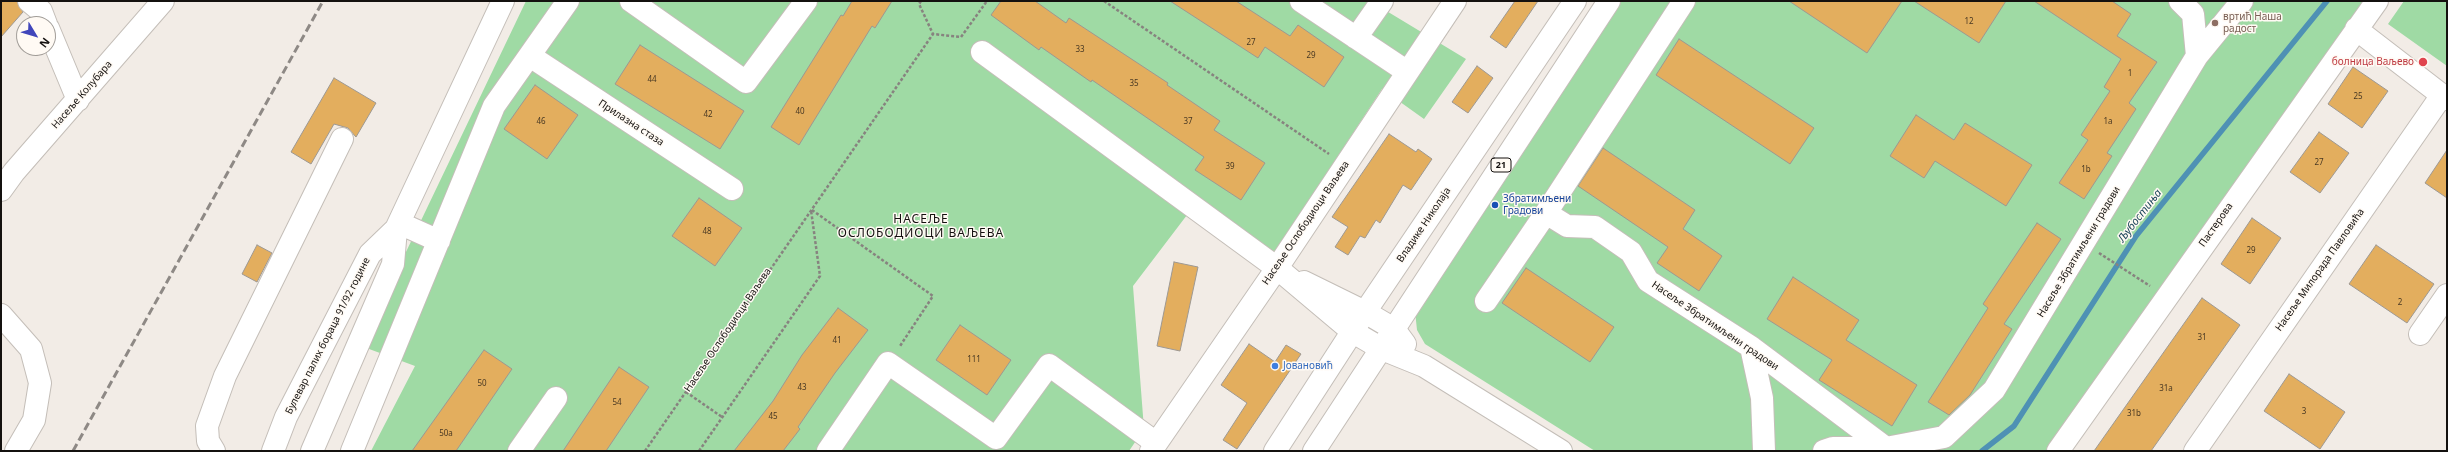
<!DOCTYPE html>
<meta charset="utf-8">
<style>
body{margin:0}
#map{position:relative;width:2448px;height:452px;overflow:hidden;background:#f2ece6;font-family:"Noto Sans",sans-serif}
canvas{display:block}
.frame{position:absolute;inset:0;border:2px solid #14110f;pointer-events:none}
.north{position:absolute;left:16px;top:16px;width:40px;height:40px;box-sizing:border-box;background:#fffaf4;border:1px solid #a19d98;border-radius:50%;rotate:128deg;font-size:11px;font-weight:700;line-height:16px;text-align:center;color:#14110f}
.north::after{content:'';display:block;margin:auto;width:14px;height:18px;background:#4046bb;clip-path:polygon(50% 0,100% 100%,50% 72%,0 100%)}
</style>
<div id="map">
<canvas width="2448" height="452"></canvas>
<div class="frame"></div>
<div class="north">N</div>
</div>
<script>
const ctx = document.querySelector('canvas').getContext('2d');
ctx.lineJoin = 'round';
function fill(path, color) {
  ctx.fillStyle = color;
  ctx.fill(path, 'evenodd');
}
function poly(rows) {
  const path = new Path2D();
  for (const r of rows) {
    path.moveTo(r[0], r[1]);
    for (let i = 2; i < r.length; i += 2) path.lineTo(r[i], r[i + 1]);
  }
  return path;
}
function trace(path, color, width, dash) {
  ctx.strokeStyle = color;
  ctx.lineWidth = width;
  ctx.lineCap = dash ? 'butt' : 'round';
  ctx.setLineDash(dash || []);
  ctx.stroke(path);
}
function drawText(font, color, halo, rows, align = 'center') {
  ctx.font = font + ' "Noto Sans",sans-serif';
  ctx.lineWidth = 3;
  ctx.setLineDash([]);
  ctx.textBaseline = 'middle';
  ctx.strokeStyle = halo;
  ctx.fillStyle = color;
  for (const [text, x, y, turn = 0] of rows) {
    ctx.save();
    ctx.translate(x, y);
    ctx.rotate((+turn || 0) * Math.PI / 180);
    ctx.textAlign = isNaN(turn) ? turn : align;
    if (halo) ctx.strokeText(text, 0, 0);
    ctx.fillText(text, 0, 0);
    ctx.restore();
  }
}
fill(poly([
 [526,1,1370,1,1466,59,1424,119,1382,89,1275,252,1187,215,1133,286,1144,429,1129,451,371,451,415,366,361,346],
 [1621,1,2368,1,2058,451,1595,451,1425,344,1417,330,1415,311],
 [2404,1,2447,1,2447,66,2388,24]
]), '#9fdaa4');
trace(poly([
 [1982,451,2014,426,2136,236,2327,1]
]), '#4e91b4', 5.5);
const building = poly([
 [1,1,17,1,23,12,1,37,1,1],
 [852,1,892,1,875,28,872,26,799,145,771,127,841,15,843,16,852,1],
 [1001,1,1035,1,1066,23,1069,18,1168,83,1167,85,1220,121,1214,130,1265,163,1241,200,1195,170,1204,157,1092,80,1091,82,1041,47,1039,50,991,15,1001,1],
 [1170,1,1236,1,1290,36,1298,25,1344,57,1324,87,1265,47,1258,58,1170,1],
 [1515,1,1538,1,1506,48,1490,37,1515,1],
 [1789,1,1902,1,1867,53,1789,1],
 [1914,1,2006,1,1979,43,1914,1],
 [2034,1,2112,1,2131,14,2117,36,2157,62,2129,103,2136,109,2107,153,2112,156,2084,199,2059,183,2088,140,2081,135,2110,91,2104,87,2121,59,2034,1],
 [1679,39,1814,128,1790,164,1656,75,1679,39],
 [640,45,744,111,720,149,615,84,640,45],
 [1477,66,1493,78,1468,113,1452,102,1477,66],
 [2353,67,2388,91,2362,128,2328,104,2353,67],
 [334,78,376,103,356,137,348,128,334,124,311,164,291,152,334,78],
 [535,85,578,115,547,159,504,129,535,85],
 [1916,115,1954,140,1965,123,2032,165,2006,206,1935,161,1924,178,1890,156,1916,115],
 [2319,132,2349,153,2320,193,2290,172,2319,132],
 [1389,134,1416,152,1418,149,1432,159,1411,190,1403,185,1380,223,1376,220,1365,238,1360,236,1348,255,1335,247,1348,227,1332,217,1389,134],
 [1603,148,1695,210,1683,229,1722,256,1699,291,1657,263,1668,247,1578,186,1603,148],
 [2447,150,2447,198,2425,183,2447,150],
 [699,198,742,228,715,266,672,236,699,198],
 [2252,218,2281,238,2250,284,2221,264,2252,218],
 [2037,223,2061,239,2004,324,2012,329,1970,395,1949,415,1928,402,1988,308,1983,304,2037,223],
 [257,245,272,253,257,282,242,274,257,245],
 [2376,245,2434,284,2407,323,2349,284,2376,245],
 [1174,262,1198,267,1180,351,1157,346,1174,262],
 [1526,268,1614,327,1590,362,1502,303,1526,268],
 [1793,277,1859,320,1846,340,1917,385,1892,426,1819,380,1832,360,1767,319,1793,277],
 [2202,298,2240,325,2168,427,2151,451,2094,451,2202,298],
 [838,308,868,330,835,373,798,427,800,429,783,451,734,451,773,401,802,355,838,308],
 [960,325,1011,360,987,395,936,360,960,325],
 [1249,344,1275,362,1286,345,1301,354,1237,449,1223,440,1247,403,1221,385,1249,344],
 [484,350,512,369,456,451,412,451,484,350],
 [619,367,649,387,606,451,563,451,619,367],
 [2289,374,2345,412,2320,449,2264,411,2289,374]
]);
fill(building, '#e3ae5e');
trace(building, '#9d9892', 1);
const minor = poly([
 [29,1,41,11,46,24],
 [631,1,746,82,806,1],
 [1301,1,1406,71],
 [48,28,78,100],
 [2356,29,2447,99],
 [1356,38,1382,1],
 [982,52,1277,268,1353,332,1382,349,1424,366,1561,451],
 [530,56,732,189],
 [2197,56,2242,1],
 [1,190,14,172,163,1],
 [1546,213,1684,1],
 [399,223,439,241],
 [1304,282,1365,312,1394,329,1405,344],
 [1486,301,1546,213,1567,226,1595,227,1631,252,1648,281,1751,347,1886,448],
 [1,315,31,349,40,383,34,420,16,451],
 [2420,334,2447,295],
 [1751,347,1762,398,1764,451],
 [214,451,208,441,207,426,225,376,342,139],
 [273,451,286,417,370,254,396,229],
 [312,451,393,264,396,229,503,1],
 [352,451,494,106,568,1],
 [519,451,556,398],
 [828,451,888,363,996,438,1049,365,1156,443],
 [1151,451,1277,268,1455,1],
 [1824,451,1833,448,1886,448,1944,437,1994,390,2197,56,2193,14,2180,1],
 [2058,451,2377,1],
 [2195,451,2442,95]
]);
const major = poly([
 [1275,451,1365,312,1575,1],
 [1314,451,1609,1]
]);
trace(minor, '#c4beb8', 24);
trace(major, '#c4beb8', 24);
trace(poly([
 [921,1,919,4,933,34],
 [1104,1,1329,154],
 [812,210,933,296,900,346],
 [2099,253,2150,286],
 [686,392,722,417],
 [645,451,933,34,961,37,987,1],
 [699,451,820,276,811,210]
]), '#87837f', 2.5, [3, 2]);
trace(minor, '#fff', 22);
trace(major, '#fff', 22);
trace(poly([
 [73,451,323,1]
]), '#8e8985', 3, [8, 4]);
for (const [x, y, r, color] of [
 [2215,23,4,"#8d6e63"],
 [2423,62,5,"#e0444e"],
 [1495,205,4,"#1a4fb4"],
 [1275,366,4,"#3f7fe0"]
]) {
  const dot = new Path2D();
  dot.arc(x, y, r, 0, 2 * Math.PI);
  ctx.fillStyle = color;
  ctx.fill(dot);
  trace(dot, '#fffaf4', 1.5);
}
drawText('8px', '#483823', null, [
 ["12",1969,22],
 ["27",1251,43],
 ["33",1080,50],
 ["29",1311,56],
 ["1",2130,74],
 ["44",652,80],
 ["35",1134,84],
 ["25",2358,97],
 ["40",800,112],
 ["42",708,115],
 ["46",541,122],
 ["37",1188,122],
 ["1a",2108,122],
 ["27",2319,163],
 ["39",1230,167],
 ["1b",2086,170],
 ["48",707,232],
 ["29",2251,251],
 ["2",2400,303],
 ["31",2202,338],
 ["41",837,341],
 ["111",974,360],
 ["50",482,384],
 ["43",802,388],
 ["31a",2166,389],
 ["54",617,403],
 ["3",2304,412],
 ["31b",2134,414],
 ["45",773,417],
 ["50a",446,434]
]);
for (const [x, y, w] of [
 [1501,165,20]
]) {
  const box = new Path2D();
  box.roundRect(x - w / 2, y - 7, w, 14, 3);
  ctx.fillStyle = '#fffaf4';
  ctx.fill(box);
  trace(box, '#14110f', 1);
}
drawText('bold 9px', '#14110f', null, [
 ["21",1501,165]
]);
drawText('10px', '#785e54', '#fffaf4', [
 ["вртић Наша",2223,17],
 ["радост",2223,29]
], 'left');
drawText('10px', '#be3a42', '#fffaf4', [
 ["болница Ваљево",2414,62]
], 'right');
drawText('10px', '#14110f', '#fffaf4', [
 ["Насеље Колубара",82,95,-49],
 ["Прилазна стаза",631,123,33],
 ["Насеље Ослободиоци Ваљева",1306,223,-56],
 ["Владике Николаја",1424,225,-56],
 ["Пастерова",2216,225,-55],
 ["Насеље Збратимљени градови",2079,252,-59],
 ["Насеље Милорада Павловића",2320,270,-55],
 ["Насеље Збратимљени градови",1715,326,34],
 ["Насеље Ослободиоци Ваљева",728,330,-56],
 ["Булевар палих бораца 91/92 године",328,336,-63]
]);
drawText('10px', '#164399', '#fffaf4', [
 ["Збратимљени",1503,199],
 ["Градови",1503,211]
], 'left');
drawText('10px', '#366cbe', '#fffaf4', [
 ["Јовановић",1283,366]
], 'left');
drawText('italic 11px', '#194358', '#fffaf4', [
 ["Љубостиња",2140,216,-52]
]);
ctx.letterSpacing = '1px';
drawText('12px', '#14110f', '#fffaf4', [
 ["НАСЕЉЕ",921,220],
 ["ОСЛОБОДИОЦИ ВАЉЕВА",921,234]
]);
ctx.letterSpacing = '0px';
</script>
